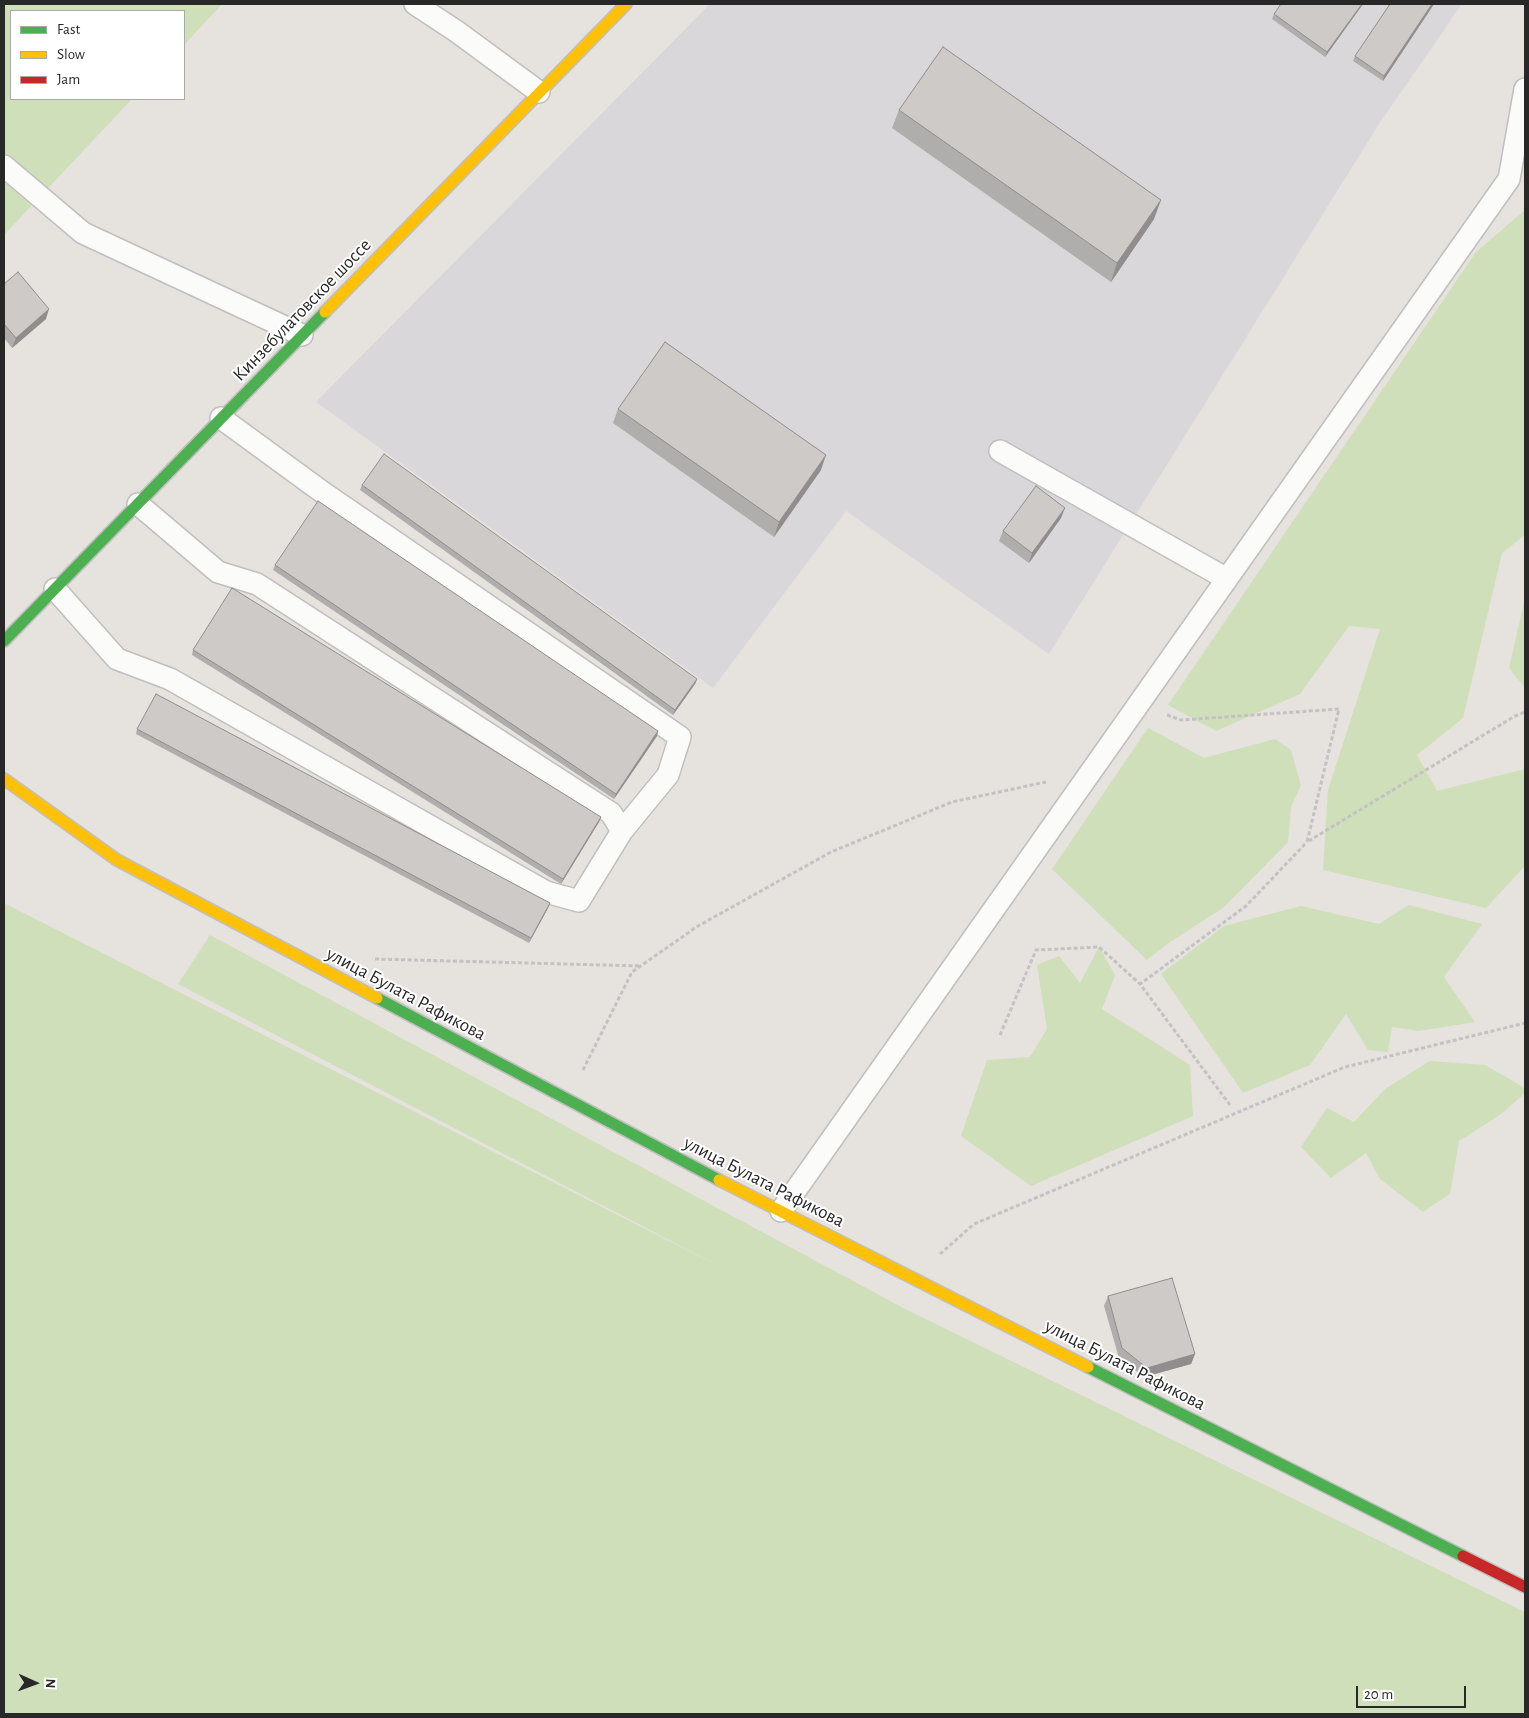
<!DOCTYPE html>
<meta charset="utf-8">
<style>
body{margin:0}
#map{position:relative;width:1529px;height:1718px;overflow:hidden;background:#e6e2de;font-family:"Alegreya Sans",sans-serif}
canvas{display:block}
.frame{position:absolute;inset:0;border:5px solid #282828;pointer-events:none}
.legend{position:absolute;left:10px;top:10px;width:175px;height:90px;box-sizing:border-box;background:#fff;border:1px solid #a9a9a9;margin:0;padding:6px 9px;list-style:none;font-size:15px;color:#282828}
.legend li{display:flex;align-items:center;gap:10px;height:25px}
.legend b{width:25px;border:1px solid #a9a9a9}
.north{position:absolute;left:10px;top:1658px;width:50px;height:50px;-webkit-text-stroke:4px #fff;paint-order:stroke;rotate:92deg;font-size:14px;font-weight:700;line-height:20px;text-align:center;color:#282828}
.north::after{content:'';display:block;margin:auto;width:18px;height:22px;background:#282828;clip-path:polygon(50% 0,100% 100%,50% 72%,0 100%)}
.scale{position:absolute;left:1356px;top:1686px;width:110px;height:22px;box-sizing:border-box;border:2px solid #282828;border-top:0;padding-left:6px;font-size:15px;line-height:18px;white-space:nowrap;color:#282828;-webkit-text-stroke:4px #fff;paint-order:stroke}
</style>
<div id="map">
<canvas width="1529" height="1718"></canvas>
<div class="frame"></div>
<ul class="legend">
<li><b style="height:6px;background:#4caf50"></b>Fast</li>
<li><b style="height:6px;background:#ffc107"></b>Slow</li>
<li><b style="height:6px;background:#c62828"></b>Jam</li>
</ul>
<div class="north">N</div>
<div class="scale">20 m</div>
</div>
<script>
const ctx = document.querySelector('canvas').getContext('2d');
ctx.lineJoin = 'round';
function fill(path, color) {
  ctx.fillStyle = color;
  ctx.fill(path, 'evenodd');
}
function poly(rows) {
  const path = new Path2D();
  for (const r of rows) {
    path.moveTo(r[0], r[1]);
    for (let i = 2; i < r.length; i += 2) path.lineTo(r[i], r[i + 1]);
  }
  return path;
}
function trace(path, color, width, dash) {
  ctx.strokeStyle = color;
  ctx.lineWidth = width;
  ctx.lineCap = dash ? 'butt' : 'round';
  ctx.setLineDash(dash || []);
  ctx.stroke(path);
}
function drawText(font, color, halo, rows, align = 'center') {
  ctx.font = font + ' "Alegreya Sans",sans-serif';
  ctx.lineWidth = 4;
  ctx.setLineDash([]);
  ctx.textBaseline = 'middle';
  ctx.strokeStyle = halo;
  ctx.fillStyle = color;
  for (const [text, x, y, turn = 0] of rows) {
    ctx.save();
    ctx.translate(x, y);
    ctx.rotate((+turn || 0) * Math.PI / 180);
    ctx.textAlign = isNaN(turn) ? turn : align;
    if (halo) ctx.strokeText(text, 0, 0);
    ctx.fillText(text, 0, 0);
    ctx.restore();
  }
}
fill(poly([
 [710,4,1462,4,1379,124,1049,654,846,511,713,688,316,402]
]), '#d9d7d9');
fill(poly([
 [4,4,222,4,184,45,184,11,11,11,11,99,132,99,4,235],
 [1525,210,1525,535,1502,553,1463,718,1417,755,1437,791,1525,769,1525,866,1486,908,1323,870,1328,790,1380,629,1349,626,1300,694,1216,731,1168,705,1476,252],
 [1525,598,1525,688,1509,668],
 [1148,728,1204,758,1275,739,1291,750,1301,785,1291,807,1288,842,1223,908,1170,942,1147,960,1052,869],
 [4,903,734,1274,178,984,210,935,907,1310,1525,1612,1525,1714,4,1714],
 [1409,905,1482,924,1444,977,1475,1022,1418,1031,1392,1027,1388,1052,1368,1050,1346,1014,1310,1065,1243,1093,1161,974,1224,926,1301,906,1379,924],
 [1099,947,1115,975,1102,1009,1190,1065,1193,1116,1031,1186,961,1136,987,1060,1030,1057,1047,1029,1037,965,1059,956,1080,983],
 [1430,1061,1485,1065,1525,1088,1525,1093,1500,1115,1459,1141,1450,1194,1423,1212,1380,1179,1366,1153,1331,1178,1301,1147,1327,1108,1354,1122,1385,1089]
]), '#cedfb9');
const lane = poly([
 [415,4,456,31,539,92],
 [4,166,83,233,302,335],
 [221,418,325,494,680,737,668,775,622,831],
 [1000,451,1227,579],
 [55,589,117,659,170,679,546,892,579,901,622,831,611,813,257,584,218,572,138,504],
 [781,1211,1509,179,1525,89]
]);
const fast = poly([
 [4,641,325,312],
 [377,998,719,1180],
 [1088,1367,1463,1556]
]);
const slow = poly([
 [325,312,626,4],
 [4,779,117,860,377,998],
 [719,1180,1088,1367]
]);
const jam = poly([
 [1463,1556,1525,1587]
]);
trace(lane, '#c0bfbf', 24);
trace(fast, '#c0bfbf', 14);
trace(slow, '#c0bfbf', 14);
trace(jam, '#c0bfbf', 14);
trace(poly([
 [1167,715,1181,720,1339,709,1307,842,1515,716,1525,712],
 [375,959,641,966],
 [1000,1035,1036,950,1099,947,1140,984],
 [583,1070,632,972,698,926,831,852,952,802,1046,782],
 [1230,1105,1140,984,1246,906,1307,842],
 [940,1254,974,1224,1345,1067,1525,1023]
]), '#c3c2c2', 3, [4, 2.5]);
trace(lane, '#fbfbfa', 21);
trace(fast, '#4caf50', 11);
trace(slow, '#ffc107', 11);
trace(jam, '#c62828', 11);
fill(poly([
 [1363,4,1325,57,1272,19,1274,14],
 [1434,4,1383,81,1353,61,1355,56],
 [899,110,1154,219,1111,282,892,128],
 [4,284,46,319,12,348,4,338],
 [618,409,821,470,774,537,613,423],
 [362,485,697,679,695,684,673,715,360,490],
 [1061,518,1029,563,999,541,1003,531],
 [275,565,658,731,657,736,614,799,273,570],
 [193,650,601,817,599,822,561,884,192,655],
 [137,729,550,903,548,908,529,943,136,734],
 [1108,1296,1195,1354,1191,1364,1144,1377,1119,1358,1104,1306]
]), '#b0aeac');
fill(poly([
 [1362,4,1363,4,1325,57,1327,52],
 [1432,4,1434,4,1383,81,1384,76],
 [1161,200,1154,219,1111,282,1117,263],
 [49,309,46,319,12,348,16,338],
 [826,455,821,470,774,537,779,522],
 [1065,508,1061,518,1029,563,1032,553],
 [697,679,695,684,673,715,675,710],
 [658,731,657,736,614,799,616,794],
 [601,817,599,822,561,884,563,879],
 [550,903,548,908,529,943,531,938],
 [1195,1354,1191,1364,1144,1377,1147,1368]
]), '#908d8c');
const building = poly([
 [1281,4,1362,4,1327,52,1274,14,1281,4],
 [1390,4,1432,4,1384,76,1355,56,1390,4],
 [943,47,1161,200,1117,263,899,110,943,47],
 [18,272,49,309,16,338,4,324,4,284,18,272],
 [665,342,826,455,779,522,618,409,665,342],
 [384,454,697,679,675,710,362,485,384,454],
 [1036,486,1065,508,1032,553,1003,531,1036,486],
 [318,501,658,731,616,794,275,565,318,501],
 [232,588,601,817,563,879,193,650,232,588],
 [156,694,550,903,531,938,137,729,156,694],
 [1172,1278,1195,1354,1147,1368,1122,1348,1108,1296,1172,1278]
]);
fill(building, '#cdcac8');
trace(building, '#908d8c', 1);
drawText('19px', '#282828', '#fff', [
 ["Кинзебулатовское шоссе",302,310,-46],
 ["улица Булата Рафикова",406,994,28],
 ["улица Булата Рафикова",764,1182,27],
 ["улица Булата Рафикова",1125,1365,27]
]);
</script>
